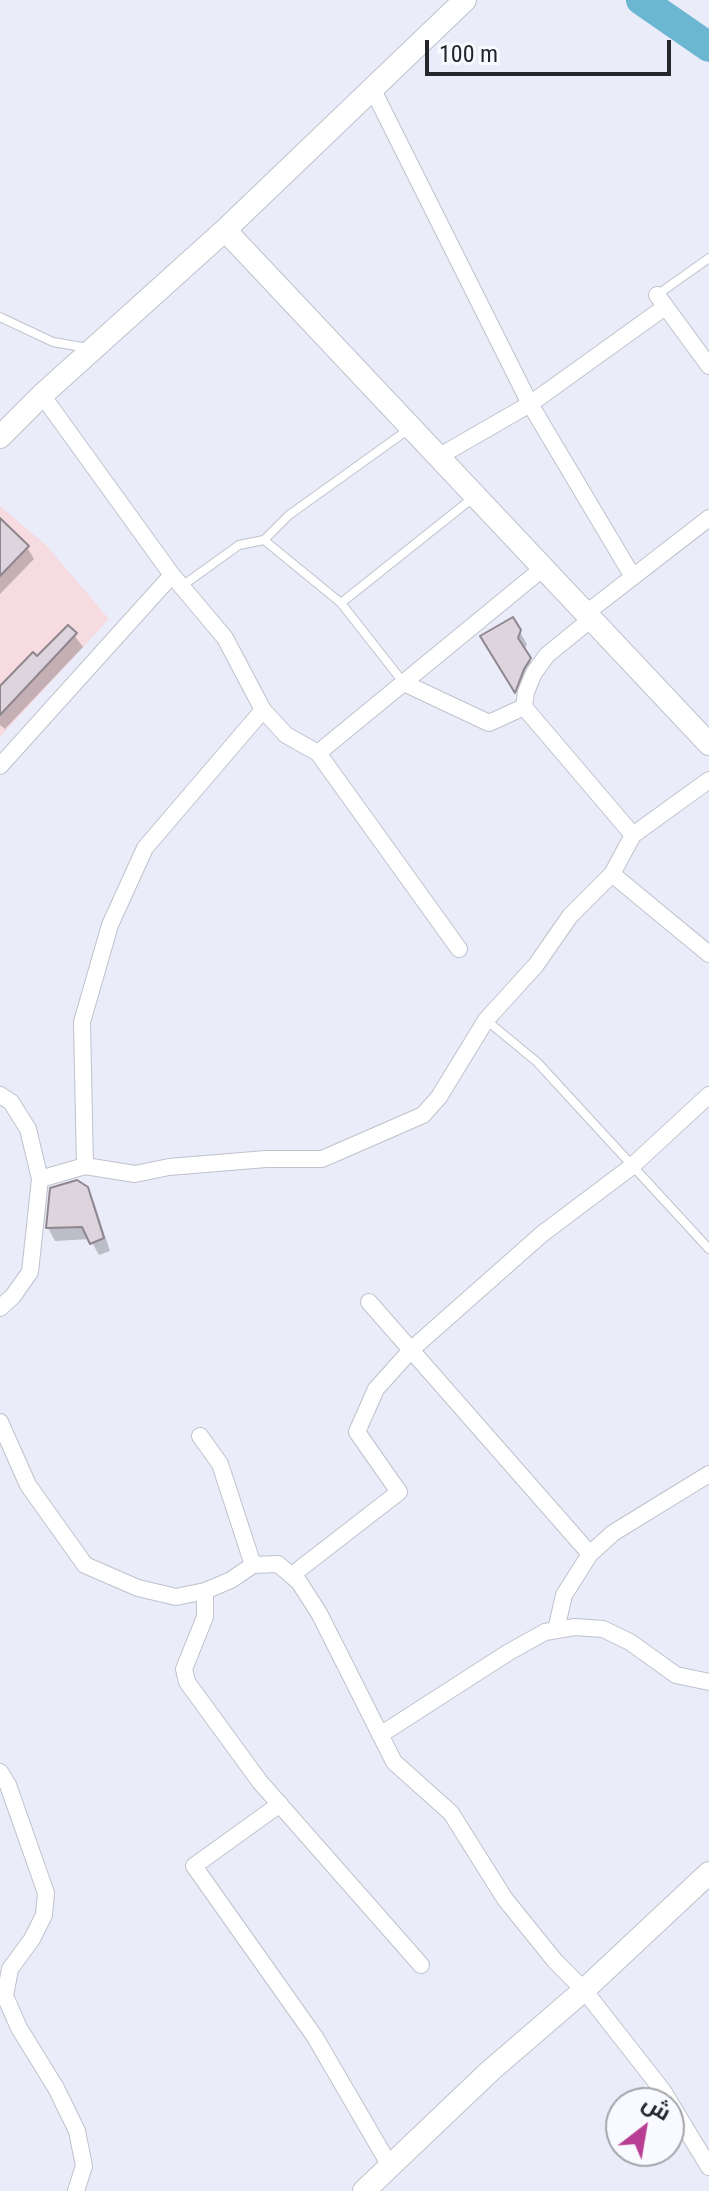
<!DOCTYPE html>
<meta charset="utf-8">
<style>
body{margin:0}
#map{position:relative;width:709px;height:2191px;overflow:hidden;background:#eaedf9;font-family:"Roboto Condensed",Cairo,sans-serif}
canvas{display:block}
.north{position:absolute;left:605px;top:2087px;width:80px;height:80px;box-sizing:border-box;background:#f9faff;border:2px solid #a4a5aa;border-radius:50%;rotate:31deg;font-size:22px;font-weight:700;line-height:32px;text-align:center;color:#25262b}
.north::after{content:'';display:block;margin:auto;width:28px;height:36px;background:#b83f94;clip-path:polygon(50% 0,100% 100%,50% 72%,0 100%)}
.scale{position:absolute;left:425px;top:40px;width:246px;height:36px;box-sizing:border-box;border:4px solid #25262b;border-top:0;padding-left:10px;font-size:24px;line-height:28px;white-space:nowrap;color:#25262b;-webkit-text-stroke:6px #f9faff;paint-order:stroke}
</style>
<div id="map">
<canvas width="709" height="2191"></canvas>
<div class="north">ش</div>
<div class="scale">100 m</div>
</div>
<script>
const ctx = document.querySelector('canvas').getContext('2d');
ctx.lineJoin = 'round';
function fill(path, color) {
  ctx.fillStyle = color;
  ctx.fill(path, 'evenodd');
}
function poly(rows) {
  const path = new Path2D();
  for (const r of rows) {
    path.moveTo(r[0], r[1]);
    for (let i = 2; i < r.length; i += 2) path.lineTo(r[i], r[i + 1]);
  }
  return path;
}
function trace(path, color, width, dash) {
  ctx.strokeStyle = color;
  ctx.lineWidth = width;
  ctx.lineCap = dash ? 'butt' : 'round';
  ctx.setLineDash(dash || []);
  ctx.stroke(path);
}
fill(poly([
 [0,506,46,545,109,619,0,737]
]), '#f6dce1');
fill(poly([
 [0,521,27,547,34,559,0,594],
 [512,619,527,644,524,651,537,672,523,702,483,637],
 [68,627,83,647,5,729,0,725,0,687,37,659],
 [86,1188,94,1202,110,1251,99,1255,90,1239,55,1241,48,1228]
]), '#0003');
trace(poly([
 [641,0,709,47]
]), '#6bb7d2', 30);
const building = poly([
 [0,518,29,546,0,576,0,518],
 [513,617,521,630,518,638,531,658,524,669,515,693,480,636,513,617],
 [68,625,77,633,0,715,0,686,33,652,37,656,68,625],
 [77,1180,88,1187,104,1238,90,1244,82,1227,46,1228,50,1188,77,1180]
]);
fill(building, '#ded4dd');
trace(building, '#8f868f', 2);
const lane = poly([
 [657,295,709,258],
 [0,317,53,342,88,348],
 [264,540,289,515,409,429],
 [182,586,239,545,264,540,341,603,403,682],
 [341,603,474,497],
 [486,1020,537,1062,709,1249]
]);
const street = poly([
 [372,88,530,404,633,577],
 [657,295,709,366],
 [42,395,172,575,225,638,263,710,286,735,318,753,459,949],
 [438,457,530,404,665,307],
 [585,614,709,518],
 [404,683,489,723,524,707,633,835],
 [524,707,526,692,534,673,547,655,590,620],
 [318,753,542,569],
 [0,766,172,575],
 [612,874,709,954],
 [0,1095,11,1102,28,1129,40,1179,30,1272,13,1296,0,1308],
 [85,1166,82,1022,110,925,145,848,263,710],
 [40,1179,85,1166,135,1174,169,1167,266,1159,322,1159,423,1115,439,1097,486,1020,536,965,570,916,612,874,633,835,709,780],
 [369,1302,590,1554],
 [0,1422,28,1485,85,1565,138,1588,176,1597,205,1591,231,1580,253,1565,278,1564,299,1582,319,1613,394,1762,451,1813,505,1899,555,1961,584,1990,663,2091,709,2167],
 [200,1436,220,1464,253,1565],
 [292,1575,399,1492,357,1432,376,1389,412,1349,542,1234,631,1167,709,1095],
 [205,1591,205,1617,184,1669,187,1682,260,1782,421,1965],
 [556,1630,564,1595,590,1554,613,1533,709,1474],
 [380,1735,509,1652,545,1632,575,1627,603,1629,630,1642,676,1675,709,1682],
 [0,1772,8,1785,46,1893,44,1915,32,1939,10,1969,5,1996,19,2028,56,2088,77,2131,84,2166,76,2191],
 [280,1804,194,1866,315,2037,390,2166]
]);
const secondary = poly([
 [225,230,709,744],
 [0,437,42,395,225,230,465,0],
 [364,2191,490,2071,584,1990,709,1873]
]);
trace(lane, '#bfc2cd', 10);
trace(street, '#bfc2cd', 18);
trace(secondary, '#bfc2cd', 24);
trace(lane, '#fff', 8);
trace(street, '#fff', 16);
trace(secondary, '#fff', 22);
</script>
